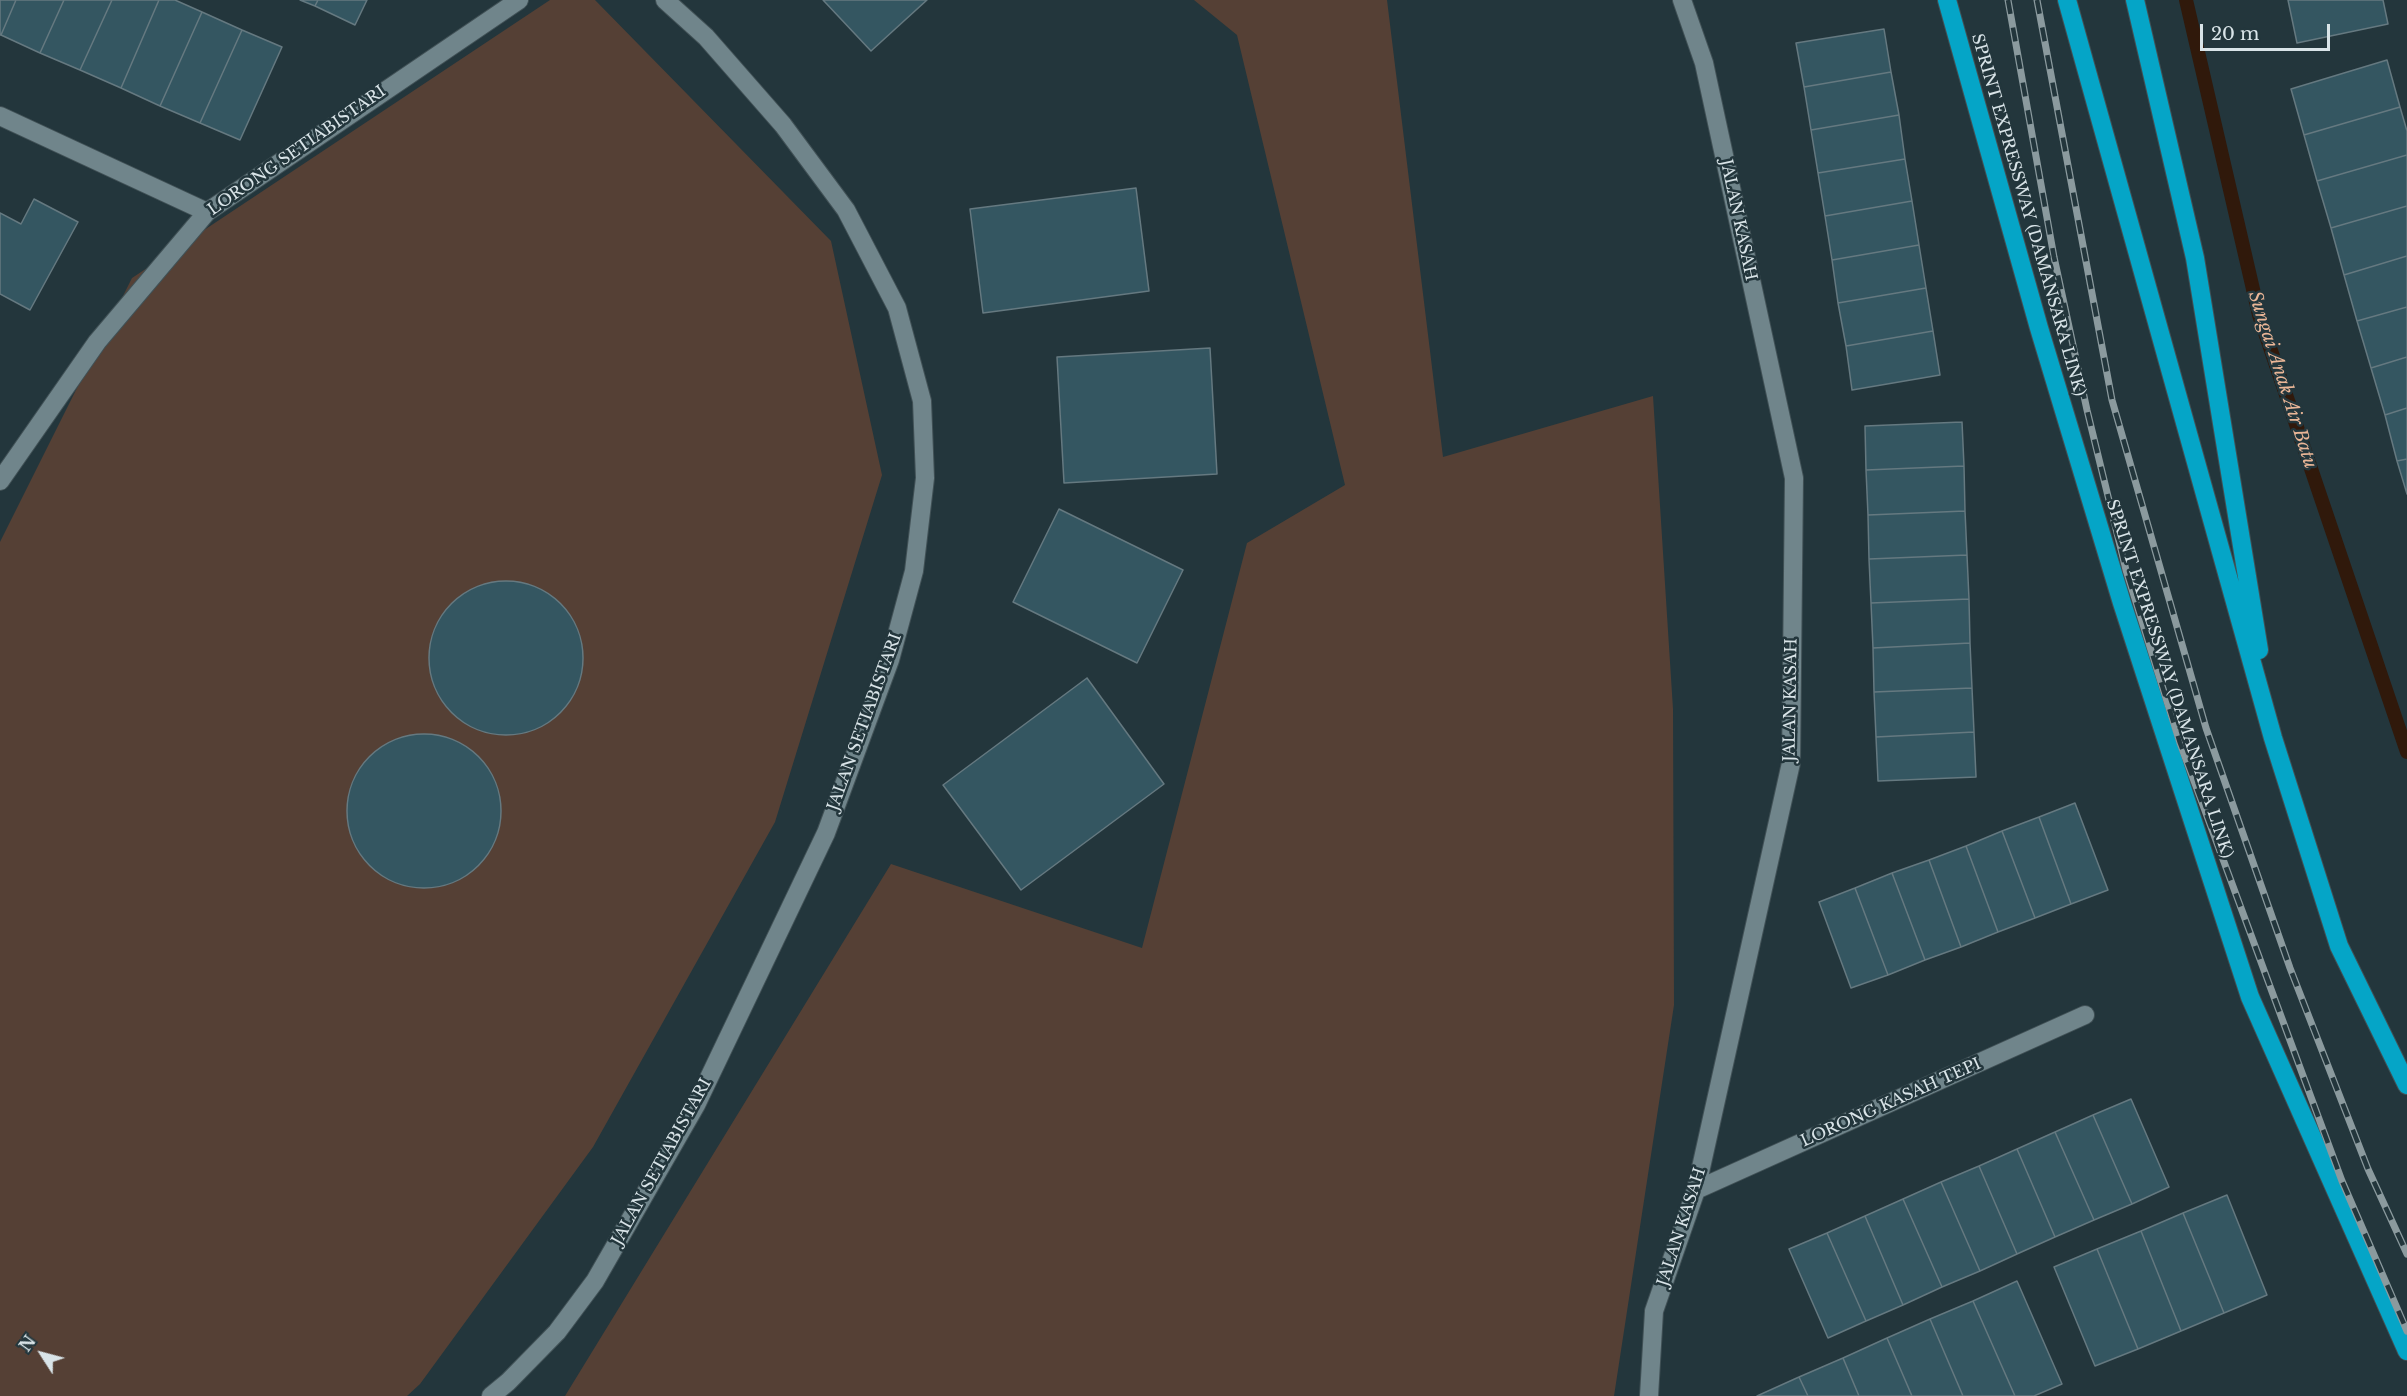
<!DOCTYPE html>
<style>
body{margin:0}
#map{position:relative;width:2407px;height:1396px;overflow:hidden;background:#23363c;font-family:"Libre Baskerville",serif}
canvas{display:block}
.north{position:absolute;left:12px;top:1324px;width:60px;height:60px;-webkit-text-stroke:4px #23363c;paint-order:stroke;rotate:306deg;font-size:16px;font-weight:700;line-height:24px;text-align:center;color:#d9e4e8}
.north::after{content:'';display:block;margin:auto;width:21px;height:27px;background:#d9e4e8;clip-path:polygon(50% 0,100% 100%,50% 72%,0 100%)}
.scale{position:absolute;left:2200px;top:24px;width:130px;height:27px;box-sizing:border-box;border:3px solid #d9e4e8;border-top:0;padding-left:8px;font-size:18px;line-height:21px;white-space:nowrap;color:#d9e4e8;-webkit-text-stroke:4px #23363c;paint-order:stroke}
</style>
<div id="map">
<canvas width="2407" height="1396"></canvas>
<div class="north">N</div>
<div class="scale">20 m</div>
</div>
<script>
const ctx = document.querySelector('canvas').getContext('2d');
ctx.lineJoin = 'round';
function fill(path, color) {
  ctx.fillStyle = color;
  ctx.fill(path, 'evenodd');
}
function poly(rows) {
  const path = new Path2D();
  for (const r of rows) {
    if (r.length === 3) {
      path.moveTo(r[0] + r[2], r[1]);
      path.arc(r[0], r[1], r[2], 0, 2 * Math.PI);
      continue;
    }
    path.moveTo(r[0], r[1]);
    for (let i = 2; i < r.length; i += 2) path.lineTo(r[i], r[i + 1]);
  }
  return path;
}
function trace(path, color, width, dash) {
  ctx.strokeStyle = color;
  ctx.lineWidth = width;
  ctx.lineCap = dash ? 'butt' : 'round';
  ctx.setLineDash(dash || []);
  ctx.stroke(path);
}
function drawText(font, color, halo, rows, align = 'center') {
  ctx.font = font + ' "Libre Baskerville",serif';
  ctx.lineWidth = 5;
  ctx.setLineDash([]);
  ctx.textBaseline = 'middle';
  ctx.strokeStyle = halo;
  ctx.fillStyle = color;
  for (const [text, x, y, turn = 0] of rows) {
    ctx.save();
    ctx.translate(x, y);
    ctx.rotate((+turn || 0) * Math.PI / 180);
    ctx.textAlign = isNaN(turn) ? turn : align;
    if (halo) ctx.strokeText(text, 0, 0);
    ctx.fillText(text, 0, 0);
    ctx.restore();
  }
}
fill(poly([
 [550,0,595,0,831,241,882,475,775,822,593,1147,420,1384,407,1396,0,1396,0,542,132,278],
 [1194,0,1387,0,1443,457,1653,396,1673,709,1674,1005,1614,1396,565,1396,891,864,1142,948,1247,543,1345,485,1237,35]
]), '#554035');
trace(poly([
 [2186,0,2259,315,2407,752]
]), '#30190b', 14);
const building = poly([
 [0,0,16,0,1,35,0,35,0,0],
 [16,0,64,0,40,53,1,35,16,0],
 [64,0,112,0,80,70,40,53,64,0],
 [112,0,159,0,121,88,80,70,112,0],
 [159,0,175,0,202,12,160,106,121,88,159,0],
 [300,0,318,0,315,6,300,0],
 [318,0,367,0,355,25,315,6,318,0],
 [823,0,927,0,871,51,823,0],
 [2288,0,2383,0,2388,24,2297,43,2288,0],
 [202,12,242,30,200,123,160,106,202,12],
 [1884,29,1891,72,1804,87,1796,43,1884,29],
 [242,30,282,47,240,140,200,123,242,30],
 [2387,60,2400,107,2304,135,2291,89,2387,60],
 [1891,72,1899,115,1811,130,1804,87,1891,72],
 [2400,107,2407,131,2407,155,2317,181,2304,135,2400,107],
 [1899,115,1905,159,1818,173,1811,130,1899,115],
 [2407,155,2407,206,2331,228,2317,181,2407,155],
 [1905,159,1912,201,1825,216,1818,173,1905,159],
 [1136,188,1149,291,983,313,970,209,1136,188],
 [34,199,78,222,30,310,0,294,0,213,21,224,34,199],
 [1912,201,1919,245,1832,260,1825,216,1912,201],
 [2407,206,2407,256,2344,275,2331,228,2407,206],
 [1919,245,1926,288,1838,303,1832,260,1919,245],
 [2407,256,2407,307,2357,321,2344,275,2407,256],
 [1926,288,1933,331,1846,346,1838,303,1926,288],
 [2407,307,2407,357,2371,368,2357,321,2407,307],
 [1933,331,1940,375,1852,390,1846,346,1933,331],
 [1210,348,1217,474,1064,483,1057,357,1210,348],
 [2407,357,2407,408,2385,415,2371,368,2407,357],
 [2407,408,2407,459,2397,461,2385,415,2407,408],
 [1962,422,1964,466,1866,470,1865,426,1962,422],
 [2407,459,2407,494,2397,461,2407,459],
 [1964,466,1965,511,1868,515,1866,470,1964,466],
 [1059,509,1183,570,1137,663,1013,602,1059,509],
 [1965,511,1967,555,1869,559,1868,515,1965,511],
 [1967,555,1969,599,1871,603,1869,559,1967,555],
 [506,658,77],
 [1969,599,1970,643,1873,648,1871,603,1969,599],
 [1970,643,1972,688,1874,692,1873,648,1970,643],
 [1087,678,1164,784,1021,890,943,785,1087,678],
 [1972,688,1974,732,1876,737,1874,692,1972,688],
 [1974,732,1976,777,1878,781,1876,737,1974,732],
 [424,811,77],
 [2075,803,2108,890,2071,904,2039,817,2075,803],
 [2039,817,2071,904,2035,918,2002,831,2039,817],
 [2002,831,2035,918,1998,932,1966,846,2002,831],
 [1966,846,1998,932,1961,947,1929,860,1966,846],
 [1929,860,1961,947,1925,960,1892,873,1929,860],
 [1892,873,1925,960,1888,975,1855,888,1892,873],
 [1855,888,1888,975,1851,988,1819,902,1855,888],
 [2131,1099,2169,1187,2132,1204,2093,1115,2131,1099],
 [2093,1115,2132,1204,2094,1220,2055,1132,2093,1115],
 [2055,1132,2094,1220,2055,1237,2017,1149,2055,1132],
 [2017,1149,2055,1237,2017,1254,1979,1166,2017,1149],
 [1979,1166,2017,1254,1980,1271,1941,1182,1979,1166],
 [1941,1182,1980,1271,1942,1287,1903,1199,1941,1182],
 [2227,1195,2267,1295,2224,1313,2183,1213,2227,1195],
 [1903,1199,1942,1287,1903,1305,1865,1216,1903,1199],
 [2183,1213,2224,1313,2181,1331,2141,1231,2183,1213],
 [1865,1216,1903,1305,1866,1321,1827,1233,1865,1216],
 [2141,1231,2181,1331,2138,1349,2097,1249,2141,1231],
 [1827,1233,1866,1321,1828,1338,1789,1249,1827,1233],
 [2097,1249,2138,1349,2095,1366,2054,1267,2097,1249],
 [2017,1281,2062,1384,2034,1396,2015,1396,1973,1301,2017,1281],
 [1973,1301,2015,1396,1963,1396,1930,1319,1973,1301],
 [1930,1319,1963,1396,1912,1396,1887,1338,1930,1319],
 [1887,1338,1912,1396,1859,1396,1843,1358,1887,1338],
 [1843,1358,1859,1396,1808,1396,1799,1377,1843,1358],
 [1799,1377,1808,1396,1757,1396,1799,1377]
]);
fill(building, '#345661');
trace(building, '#657980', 1.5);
const minor = poly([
 [0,116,207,212],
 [0,481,97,342,207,212,519,0],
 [1696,1190,2085,1015],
 [491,1396,508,1382,557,1332,595,1281,696,1105,826,833,890,660,914,571,925,478,922,401,897,308,846,210,783,125,706,37,665,0],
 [1649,1396,1654,1311,1696,1190,1791,763,1794,478,1704,63,1682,0]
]);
const highway = poly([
 [1947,0,2039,328,2122,603,2250,997,2407,1351],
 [2067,0,2273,738,2339,946,2407,1085],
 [2135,0,2195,258,2259,650]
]);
trace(minor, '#415156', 20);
trace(highway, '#415156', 20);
trace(minor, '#70858b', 18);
trace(highway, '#05a5c7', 18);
const rail = poly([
 [2008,0,2054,257,2087,410,2126,570,2180,743,2342,1181,2407,1331],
 [2037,0,2112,400,2206,728,2290,968,2368,1169,2407,1254]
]);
trace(rail, '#8b9a9e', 7);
trace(rail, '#23363c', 4.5, [14]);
drawText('16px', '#d9e4e8', '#23363c', [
 ["LORONG SETIABISTARI",297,151,-35],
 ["SPRINT EXPRESSWAY (DAMANSARA LINK)",2028,215,74],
 ["JALAN KASAH",1738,220,78],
 ["SPRINT EXPRESSWAY (DAMANSARA LINK)",2169,679,72],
 ["JALAN KASAH",1791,700,-89],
 ["JALAN SETIABISTARI",865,722,-70],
 ["LORONG KASAH TEPI",1891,1103,-24],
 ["JALAN SETIABISTARI",662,1162,-61],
 ["JALAN KASAH",1682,1227,-72]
]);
drawText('italic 18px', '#eab697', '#23363c', [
 ["Sungai Anak Air Batu",2282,380,72]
]);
</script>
